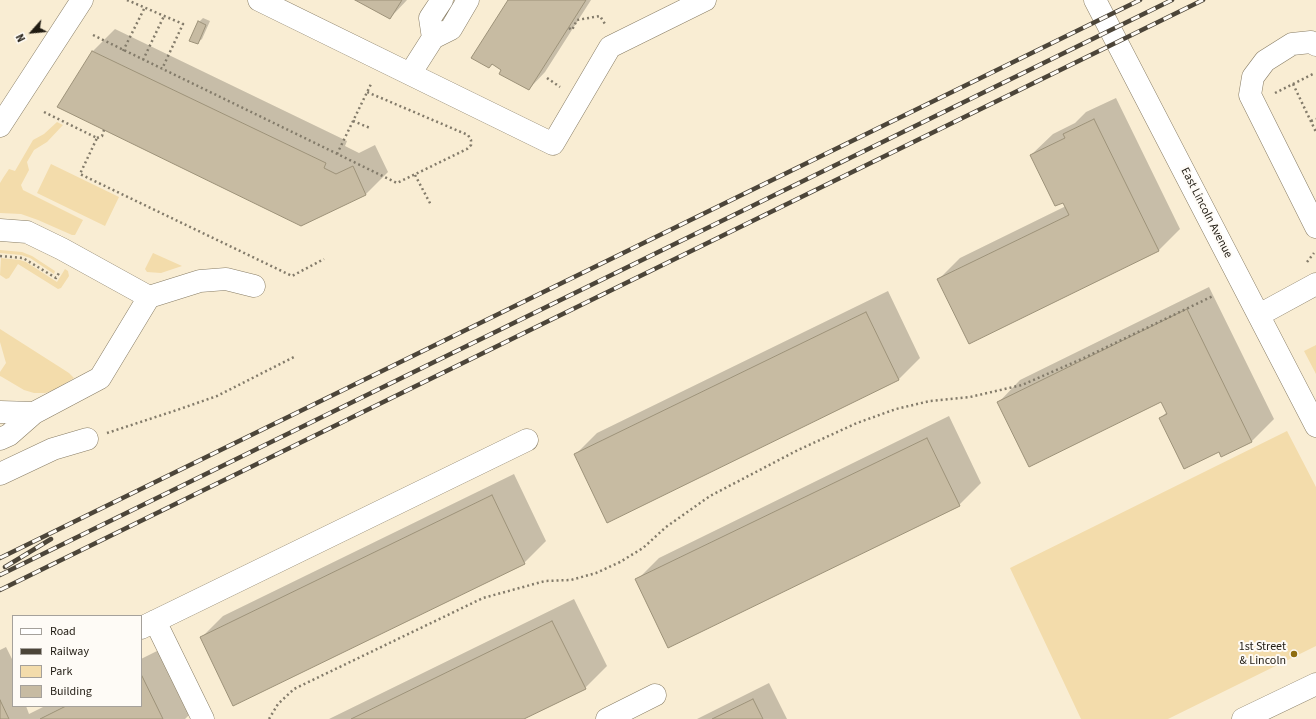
<!DOCTYPE html>
<style>
body{margin:0}
#map{position:relative;width:1316px;height:719px;overflow:hidden;background:#f9edd3;font-family:"Source Sans 3",sans-serif}
canvas{display:block}
.legend{position:absolute;left:12px;top:615px;width:130px;height:92px;box-sizing:border-box;background:#fefbf6;border:1px solid #a5a19b;margin:0;padding:5px 7px;list-style:none;font-size:12px;color:#201b12}
.legend li{display:flex;align-items:center;gap:8px;height:20px}
.legend b{width:20px;border:1px solid #a5a19b}
.north{position:absolute;left:12px;top:12px;width:40px;height:40px;-webkit-text-stroke:3px #fefbf6;paint-order:stroke;rotate:243deg;font-size:11px;font-weight:700;line-height:16px;text-align:center;color:#201b12}
.north::after{content:'';display:block;margin:auto;width:14px;height:18px;background:#201b12;clip-path:polygon(50% 0,100% 100%,50% 72%,0 100%)}
</style>
<div id="map">
<canvas width="1316" height="719"></canvas>
<ul class="legend">
<li><b style="height:5px;background:#fff"></b>Road</li>
<li><b style="height:5px;background:#4c4539"></b>Railway</li>
<li><b style="height:11px;background:#f3dcab"></b>Park</li>
<li><b style="height:11px;background:#c7bba2"></b>Building</li>
</ul>
<div class="north">N</div>
</div>
<script>
const ctx = document.querySelector('canvas').getContext('2d');
ctx.lineJoin = 'round';
function fill(path, color) {
  ctx.fillStyle = color;
  ctx.fill(path, 'evenodd');
}
function poly(rows) {
  const path = new Path2D();
  for (const r of rows) {
    path.moveTo(r[0], r[1]);
    for (let i = 2; i < r.length; i += 2) path.lineTo(r[i], r[i + 1]);
  }
  return path;
}
function trace(path, color, width, dash) {
  ctx.strokeStyle = color;
  ctx.lineWidth = width;
  ctx.lineCap = dash ? 'butt' : 'round';
  ctx.setLineDash(dash || []);
  ctx.stroke(path);
}
function drawText(font, color, halo, rows, align = 'center') {
  ctx.font = font + ' "Source Sans 3",sans-serif';
  ctx.lineWidth = 4;
  ctx.setLineDash([]);
  ctx.textBaseline = 'middle';
  ctx.strokeStyle = halo;
  ctx.fillStyle = color;
  for (const [text, x, y, turn = 0] of rows) {
    ctx.save();
    ctx.translate(x, y);
    ctx.rotate((+turn || 0) * Math.PI / 180);
    ctx.textAlign = isNaN(turn) ? turn : align;
    if (halo) ctx.strokeText(text, 0, 0);
    ctx.fillText(text, 0, 0);
    ctx.restore();
  }
}
fill(poly([
 [57,122,63,125,47,142,34,150,27,162,29,170,21,185,23,190,83,220,75,235,72,235,38,220,21,214,0,213,0,183,3,178,9,169,15,171,33,140,44,134],
 [51,164,119,197,105,226,37,193],
 [0,250,22,252,32,256,55,271,54,274,30,258,21,255,0,253],
 [153,253,182,266,161,273,147,272,145,269],
 [1,258,20,260,26,262,57,282,65,269,68,271,69,276,61,288,58,289,18,264,9,278,6,279,0,275],
 [0,329,69,373,74,378,54,390,45,393,34,393,24,390,2,377,0,376,0,372,6,363,0,342],
 [1316,345,1316,374,1304,351],
 [1287,431,1316,487,1316,646,1168,719,1081,719,1010,568]
]), '#f3dcab');
fill(poly([
 [357,0,407,0,390,18],
 [509,0,591,0,545,72,529,89,493,64,489,67],
 [203,18,210,21,202,39,197,43,199,22],
 [115,29,347,141,345,146,359,153,375,145,388,172,366,194,301,225,58,106,93,51],
 [1116,98,1180,229,1158,251,938,280,960,258,1066,206,1031,155,1053,134,1075,123,1086,112],
 [1209,287,1274,419,1252,441,1222,455,1220,451,1160,418,1167,412,1161,401,999,402,1020,380],
 [888,291,920,358,898,380,576,454,597,433],
 [949,416,981,483,959,505,637,580,659,558],
 [514,474,546,541,524,563,201,638,223,616],
 [574,599,607,666,585,688,522,719,329,719],
 [6,647,13,661,13,706,26,706,29,714,45,706,141,706,141,659,161,649,192,712,185,719,0,719,0,650],
 [769,683,787,719,697,719]
]), '#0003');
const building = poly([
 [355,0,402,0,390,19,355,0],
 [508,0,586,0,529,90,499,74,501,70,492,64,489,68,471,58,508,0],
 [198,21,206,25,198,44,189,41,198,21],
 [92,51,326,163,324,168,336,174,353,166,366,195,301,226,57,107,92,51],
 [1094,119,1159,251,969,344,937,279,1069,215,1063,203,1055,206,1030,155,1065,138,1063,134,1094,119],
 [1187,309,1252,442,1221,457,1219,452,1184,469,1159,418,1167,414,1161,402,1029,467,997,402,1187,309],
 [866,312,899,380,607,523,574,454,866,312],
 [927,438,960,506,668,648,635,579,927,438],
 [492,495,525,564,233,706,200,637,492,495],
 [552,621,586,689,524,719,351,719,552,621],
 [141,674,163,719,40,719,66,706,141,706,141,674],
 [753,699,763,719,712,719,753,699],
 [0,700,9,719,0,719,0,700]
]);
fill(building, '#c7bba2');
trace(building, '#9d9279', 1);
const minor = poly([
 [259,0,410,74,433,38],
 [442,0,430,18,433,38,451,29,468,0],
 [1095,0,1316,426],
 [1316,45,1311,42,1292,44,1265,61,1253,77,1250,95,1316,227],
 [410,74,553,144,610,47,705,0],
 [0,126,82,0],
 [0,230,27,232,62,249,149,297,200,281,226,279,254,286],
 [1259,315,1316,284],
 [0,412,34,413],
 [0,439,9,435,34,413,100,378,149,297],
 [0,474,53,449,87,439],
 [155,621,203,719],
 [141,628,527,440],
 [607,719,655,695],
 [1243,719,1316,684]
]);
trace(minor, '#877c64', 23);
trace(poly([
 [127,0,183,24,162,69],
 [569,28,572,30,577,20,600,16,605,24],
 [93,35,397,183,467,149,471,145,471,140,468,135,367,92],
 [123,51,145,7],
 [143,60,164,16],
 [547,78,560,87],
 [1293,84,1316,132],
 [1275,93,1315,73],
 [44,112,97,138,80,174,292,276,324,259],
 [353,121,370,128],
 [1311,121,1316,119],
 [97,138,102,136,104,130],
 [337,154,372,82],
 [415,175,431,205],
 [0,256,23,258,56,278,59,273],
 [1307,262,1314,253],
 [107,433,177,410,217,396,294,357],
 [269,719,278,704,294,689,483,598,545,581,571,580,596,573,620,562,643,548,666,527,710,496,798,450,857,423,896,409,930,401,970,397,1022,385,1086,357,1213,296]
]), '#837b6a', 2.5, [2, 3]);
trace(minor, '#fff', 22);
const rail = poly([
 [0,558,1140,0],
 [5,567,51,539],
 [0,575,1172,0],
 [0,590,1203,0]
]);
trace(rail, '#4c4539', 4.5);
trace(rail, '#fefbf6', 3, [9]);
for (const [x, y, r, color] of [
 [1294,654,4,"#8e6d11"]
]) {
  const dot = new Path2D();
  dot.arc(x, y, r, 0, 2 * Math.PI);
  ctx.fillStyle = color;
  ctx.fill(dot);
  trace(dot, '#fefbf6', 1.5);
}
drawText('12px', '#201b12', '#fefbf6', [
 ["East Lincoln Avenue",1206,213,63]
]);
drawText('12px', '#201b12', '#fefbf6', [
 ["1st Street",1286,647],
 ["& Lincoln",1286,661]
], 'right');
</script>
